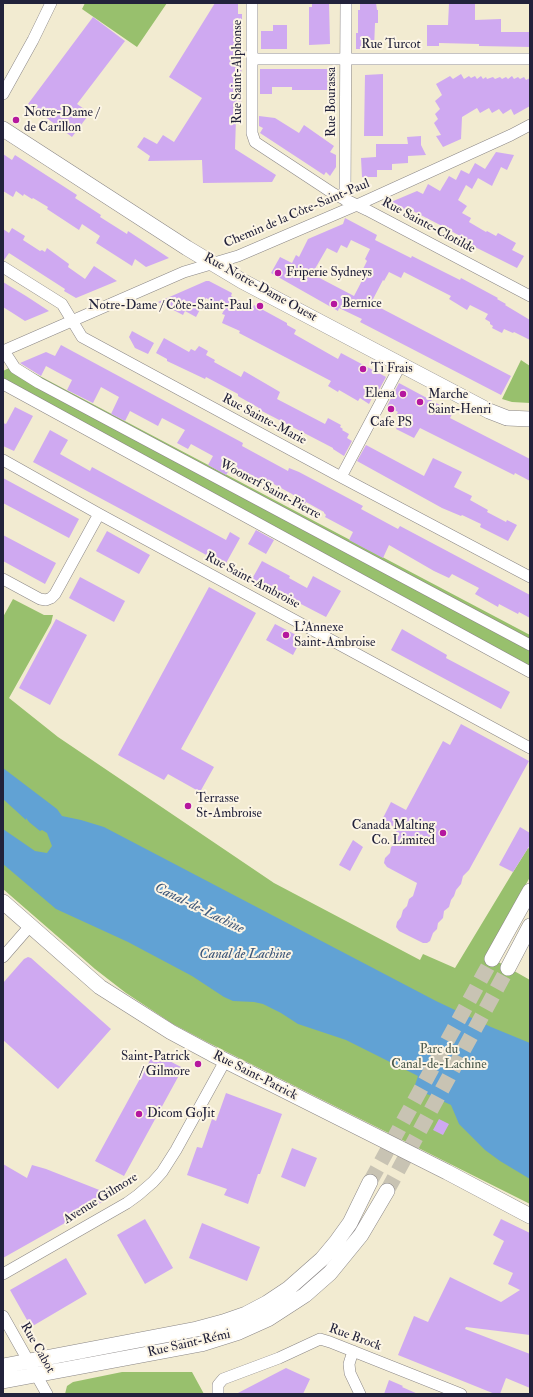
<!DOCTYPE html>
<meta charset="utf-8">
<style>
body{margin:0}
#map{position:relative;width:533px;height:1397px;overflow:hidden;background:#f2ebd1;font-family:"IM FELL Double Pica",serif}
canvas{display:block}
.frame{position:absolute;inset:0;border:4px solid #22223b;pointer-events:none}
</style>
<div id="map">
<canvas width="533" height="1397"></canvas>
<div class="frame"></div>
</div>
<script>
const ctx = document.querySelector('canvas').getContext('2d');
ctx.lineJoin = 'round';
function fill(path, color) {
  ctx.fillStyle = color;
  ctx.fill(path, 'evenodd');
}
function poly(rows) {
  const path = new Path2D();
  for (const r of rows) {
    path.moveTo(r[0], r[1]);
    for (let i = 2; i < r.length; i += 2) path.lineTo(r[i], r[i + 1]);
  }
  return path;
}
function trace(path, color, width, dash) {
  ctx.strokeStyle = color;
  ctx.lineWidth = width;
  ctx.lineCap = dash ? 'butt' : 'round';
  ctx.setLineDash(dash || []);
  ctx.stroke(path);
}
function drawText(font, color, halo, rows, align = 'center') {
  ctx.font = font + ' "IM FELL Double Pica",serif';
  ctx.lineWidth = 4;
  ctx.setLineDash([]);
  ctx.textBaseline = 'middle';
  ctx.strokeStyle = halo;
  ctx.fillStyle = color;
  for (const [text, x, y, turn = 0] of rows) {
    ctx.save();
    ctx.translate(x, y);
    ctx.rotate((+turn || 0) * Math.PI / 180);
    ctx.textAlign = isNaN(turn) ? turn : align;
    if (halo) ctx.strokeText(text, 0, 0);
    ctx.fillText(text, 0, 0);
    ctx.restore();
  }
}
fill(poly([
 [85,3,167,3,137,47,82,9],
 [521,360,530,366,530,403,512,402,502,399],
 [17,364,530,635,530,677,3,390,3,371],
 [13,599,44,615,53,615,51,623,9,698,58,737,274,883,420,960,423,954,455,968,513,872,528,848,530,849,530,877,486,955,530,980,530,1204,207,1042,173,1024,126,993,95,969,3,889,3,617],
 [122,1372,192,1372,204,1394,65,1394,67,1386,73,1382]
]), '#98c06d');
fill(poly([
 [3,768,57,809,62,816,81,820,104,827,436,1001,491,1027,530,1043,530,1179,500,1161,485,1150,459,1124,451,1105,414,1088,418,1076,346,1040,298,1024,281,1013,263,1004,254,1002,233,1001,224,997,192,976,128,942,56,909,3,864,3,829,35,851,47,853,52,846,47,833,42,830,40,831,29,822,26,818,26,820,3,799]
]), '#61a2d4');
fill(poly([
 [215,3,238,3,238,14,242,14,241,119,236,119,235,149,276,175,272,182,203,183,202,160,148,161,150,156,137,147,144,137,157,144,163,135,174,142,202,98,169,77],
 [312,3,329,3,330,44,309,45,309,7,312,7],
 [360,3,376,3,377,10,378,10,378,23,375,23,374,49,356,49,356,33,358,33,358,10,360,10],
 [449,3,475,3,475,20,501,19,501,32,530,32,530,47,479,46,479,44,439,43,439,46,427,46,427,25,448,25],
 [93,17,125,41,77,104,90,113,72,137,28,104],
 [273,25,287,25,287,49,261,49,261,31,273,31],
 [260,69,336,69,337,90,292,90,292,87,272,87,272,94,260,94],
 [383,74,383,136,364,136,365,75],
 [461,74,464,79,469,76,471,78,475,76,477,79,481,76,483,79,486,77,487,79,493,77,495,79,500,77,502,79,506,77,508,79,512,76,514,79,518,77,520,79,524,77,526,80,530,78,530,106,514,115,511,109,503,114,499,109,492,113,489,108,480,113,477,108,462,117,461,139,443,147,436,136,441,135,434,123,438,119,435,114,440,109,435,101,442,95,436,84,450,76,453,79],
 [259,116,275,118,299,133,304,125,334,146,330,152,336,155,336,167,330,176,326,172,324,175,260,133,263,128,259,126],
 [421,136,421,145,426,155,408,156,408,163,392,164,392,170,377,170,377,177,362,177,361,158,376,157,376,144,408,144,407,137],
 [496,152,514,155,507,170,501,167,492,186,478,178,472,189,466,185,458,200,467,206,462,213,471,218,469,222,486,232,487,231,496,236,498,233,516,243,512,250,524,256,517,268,459,239,460,236,442,226,411,210,410,212,391,202,417,191,423,194,428,184,440,191,449,176,456,180,461,170,469,174,475,163,485,169],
 [3,154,12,160,15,155,77,195,75,198,101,215,100,217,127,234,128,231,169,258,146,267,135,259,132,266,96,243,100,236,82,224,79,230,47,209,48,207,33,198,32,199,24,194,23,196,16,191,13,197,3,191],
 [345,218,377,235,375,240,411,258,412,256,460,280,461,278,498,298,497,299,506,304,505,305,530,320,530,340,514,332,513,333,504,329,502,333,492,328,493,326,490,324,490,322,485,319,488,314,470,305,467,310,449,299,451,296,404,272,401,278,389,272,384,281,383,280,371,303,511,376,501,395,360,322,362,319,339,308,338,311,271,273,280,257,292,263,296,255,299,257,308,239,343,224],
 [351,240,370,249,365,259,367,261,363,269,367,271,354,296,312,274,327,248,337,253,341,245,347,248],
 [12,228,25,236,23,240,40,251,42,250,45,252,47,248,69,264,68,267,85,279,94,266,117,281,76,298,64,291,65,289,9,253,4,260,3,260,3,229,9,233],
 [206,281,209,281,232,293,231,296,253,308,254,305,287,323,287,325,296,330,294,334,338,359,341,353,386,377,374,399,372,398,369,404,360,398,358,401,339,390,338,392,328,386,331,381,239,333,240,331,222,323,225,315,222,314,225,308,206,298,196,317,185,311,183,315,158,302],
 [3,282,26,296,49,311,25,321,11,312,3,307],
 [132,331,154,343,148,354,135,348,129,337],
 [164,338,189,352,191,349,195,351,199,346,208,351,206,355,215,360,214,362,241,377,244,371,280,392,277,399,325,424,328,418,341,425,340,427,343,429,342,430,349,434,347,438,352,441,344,456,333,449,333,448,258,409,259,408,238,396,238,394,206,377,205,379,167,361,167,359,156,353],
 [61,345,243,443,242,446,288,471,289,468,299,472,363,506,361,509,398,529,400,526,530,595,530,618,519,612,518,614,499,604,498,607,475,594,479,588,452,574,449,578,434,571,389,545,383,558,364,548,349,540,353,532,325,517,326,515,324,513,324,512,306,502,305,505,296,500,297,498,292,494,261,477,259,480,250,474,248,477,231,467,226,475,208,465,213,456,191,444,188,449,177,443,185,430,162,418,158,426,130,411,125,421,111,414,119,397,101,387,93,403,67,390,72,380,57,372,46,366,41,376,20,363,46,352,55,356],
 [399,383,453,412,450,418,530,459,530,481,515,473,514,475,420,428,414,438,396,429,401,418,396,415,398,412,387,406],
 [15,407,33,416,14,451,3,446,3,423,6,424],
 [50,430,68,440,60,454,90,471,92,467,226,540,230,532,240,538,225,565,33,462],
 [366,445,424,476,433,458,462,472,454,487,472,496,470,500,488,510,487,512,506,522,507,520,517,525,508,541,480,527,481,524,462,515,461,516,442,508,357,461],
 [3,478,79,519,69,538,3,503],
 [256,530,274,540,266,554,248,544],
 [107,531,150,555,139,574,96,551],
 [3,535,56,563,45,584,3,561],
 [262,561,290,576,289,578,307,588,313,576,341,591,326,617,299,603,298,604,252,579],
 [80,577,125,601,114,622,69,598],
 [209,587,256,613,181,749,214,767,200,792,168,774,164,780,118,755],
 [56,619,87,635,50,705,19,688],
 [275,624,302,638,293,655,266,640],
 [402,629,447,655,446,658,510,692,501,709,391,650],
 [461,724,529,761,469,870,463,876,461,884,456,890,454,896,451,900,449,907,444,911,443,918,438,923,437,929,433,933,430,941,427,943,423,943,399,931,396,927,397,922,401,917,403,910,407,906,409,899,413,896,417,883,387,867,384,863,385,858,390,853,391,847,396,843,398,834,396,832,398,829,382,820,391,802,406,810,443,741,450,745],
 [520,827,530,833,530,845,513,872,499,865],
 [353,840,363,847,350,871,339,865],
 [28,957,31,958,111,1029,58,1089,3,1040,3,983,24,959],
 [154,1053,183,1068,124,1176,95,1161],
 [226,1093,282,1114,260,1174,258,1174,248,1204,224,1195,227,1189,187,1175,197,1147,202,1148,212,1119,216,1121],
 [439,1119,449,1124,443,1135,433,1130],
 [292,1148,317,1158,305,1187,281,1177],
 [3,1164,27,1178,32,1165,46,1169,107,1193,104,1201,3,1258],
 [145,1219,173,1268,145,1284,117,1235],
 [501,1219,530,1233,530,1335,466,1327,465,1329,530,1354,530,1388,506,1378,500,1394,495,1394,398,1355,414,1316,428,1322,450,1277,501,1302,520,1290,508,1284,513,1273,493,1264,504,1241,493,1235],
 [202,1223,260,1247,247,1281,189,1258],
 [66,1258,87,1294,31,1327,10,1290],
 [286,1368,310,1379,303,1394,236,1394],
 [389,1380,403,1386,402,1387,418,1394,384,1394]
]), '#cfa9f1');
trace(poly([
 [370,1182,492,959],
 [387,1191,508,968]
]), '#c8c3b3', 15, [15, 8]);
const street = poly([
 [252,3,252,133,255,142,334,194,367,210,530,296],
 [252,59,530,59],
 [3,94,33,40,51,3],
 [345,200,346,3],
 [3,267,62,304,82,337,341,477,530,577],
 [3,351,184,272,238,256,357,205,511,135,530,125],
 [4,351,15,368,39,383,530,645],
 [3,384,530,672],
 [3,460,99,514,530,748],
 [341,477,401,364],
 [3,579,40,599,46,600,51,598,55,594,99,514],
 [3,957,30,926],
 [3,1274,127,1203,138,1195,153,1182,162,1172,176,1150,225,1061],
 [3,1316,47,1394],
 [353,1351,349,1364,350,1373,360,1394],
 [218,1394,218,1385,223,1379,279,1358,320,1339,330,1342,461,1394]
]);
const secondary = poly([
 [3,129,187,248,242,281,489,411,507,418,530,419],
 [3,902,100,987,171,1032,212,1054,447,1172,530,1216],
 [492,959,530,891],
 [508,968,530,926],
 [3,1366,197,1329,223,1322,246,1314,267,1303,288,1289,322,1259,337,1241,350,1223,370,1182],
 [3,1381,201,1344,239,1332,268,1319,305,1295,330,1273,361,1235,387,1191]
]);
trace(street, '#8a8686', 12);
trace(secondary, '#8a8686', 16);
trace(street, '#fff', 11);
trace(secondary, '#fff', 15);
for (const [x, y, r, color] of [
 [16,120,4,"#b5179e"],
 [278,273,4,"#b5179e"],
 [334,304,4,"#b5179e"],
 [260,306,4,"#b5179e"],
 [363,369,4,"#b5179e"],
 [403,394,4,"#b5179e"],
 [420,402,4,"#b5179e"],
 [391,409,4,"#b5179e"],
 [286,635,4,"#b5179e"],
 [188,806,4,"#b5179e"],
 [443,833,4,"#b5179e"],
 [198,1064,4,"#b5179e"],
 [139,1114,4,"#b5179e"]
]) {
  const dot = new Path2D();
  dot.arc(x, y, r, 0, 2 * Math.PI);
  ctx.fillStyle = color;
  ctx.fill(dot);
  trace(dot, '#fcf5e5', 1.5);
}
drawText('13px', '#22223b', '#fcf5e5', [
 ["Rue Turcot",391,45],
 ["Rue Saint-Alphonse",238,72,-90],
 ["Rue Bourassa",332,102,-90],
 ["Chemin de la Côte-Saint-Paul",297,214,-23],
 ["Rue Sainte-Clotilde",428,226,28],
 ["Rue Notre-Dame Ouest",260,288,29],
 ["Rue Sainte-Marie",264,420,28],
 ["Woonerf Saint-Pierre",270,490,28],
 ["Rue Saint-Ambroise",252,581,28],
 ["Rue Saint-Patrick",255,1076,27],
 ["Avenue Gilmore",101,1199,-32],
 ["Rue Brock",355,1338,20],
 ["Rue Saint-Rémi",189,1344,-13],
 ["Rue Cabot",37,1348,60]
]);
drawText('13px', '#22223b', '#fcf5e5', [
 ["Notre-Dame /",24,113],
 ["de Carillon",24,128],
 ["Friperie Sydneys",286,273],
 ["Bernice",342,304],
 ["Notre-Dame / Côte-Saint-Paul",252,306,"right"],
 ["Ti Frais",371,369],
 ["Elena",395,394,"right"],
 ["Marche",428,395],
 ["Saint-Henri",428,410],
 ["Cafe PS",391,423,"center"],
 ["L'Annexe",294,628],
 ["Saint-Ambroise",294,643],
 ["Terrasse",196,799],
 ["St-Ambroise",196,814],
 ["Canada Malting",435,826,"right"],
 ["Co. Limited",435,841,"right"],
 ["Saint-Patrick",190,1057,"right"],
 ["/ Gilmore",190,1072,"right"],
 ["Dicom GoJit",147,1114]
], 'left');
drawText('13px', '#4b594c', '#fcf5e5', [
 ["Parc du",439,1050],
 ["Canal-de-Lachine",439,1065]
]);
drawText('italic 14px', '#3b5578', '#fcf5e5', [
 ["Canal-de-Lachine",199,909,26],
 ["Canal de Lachine",245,955]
]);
</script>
